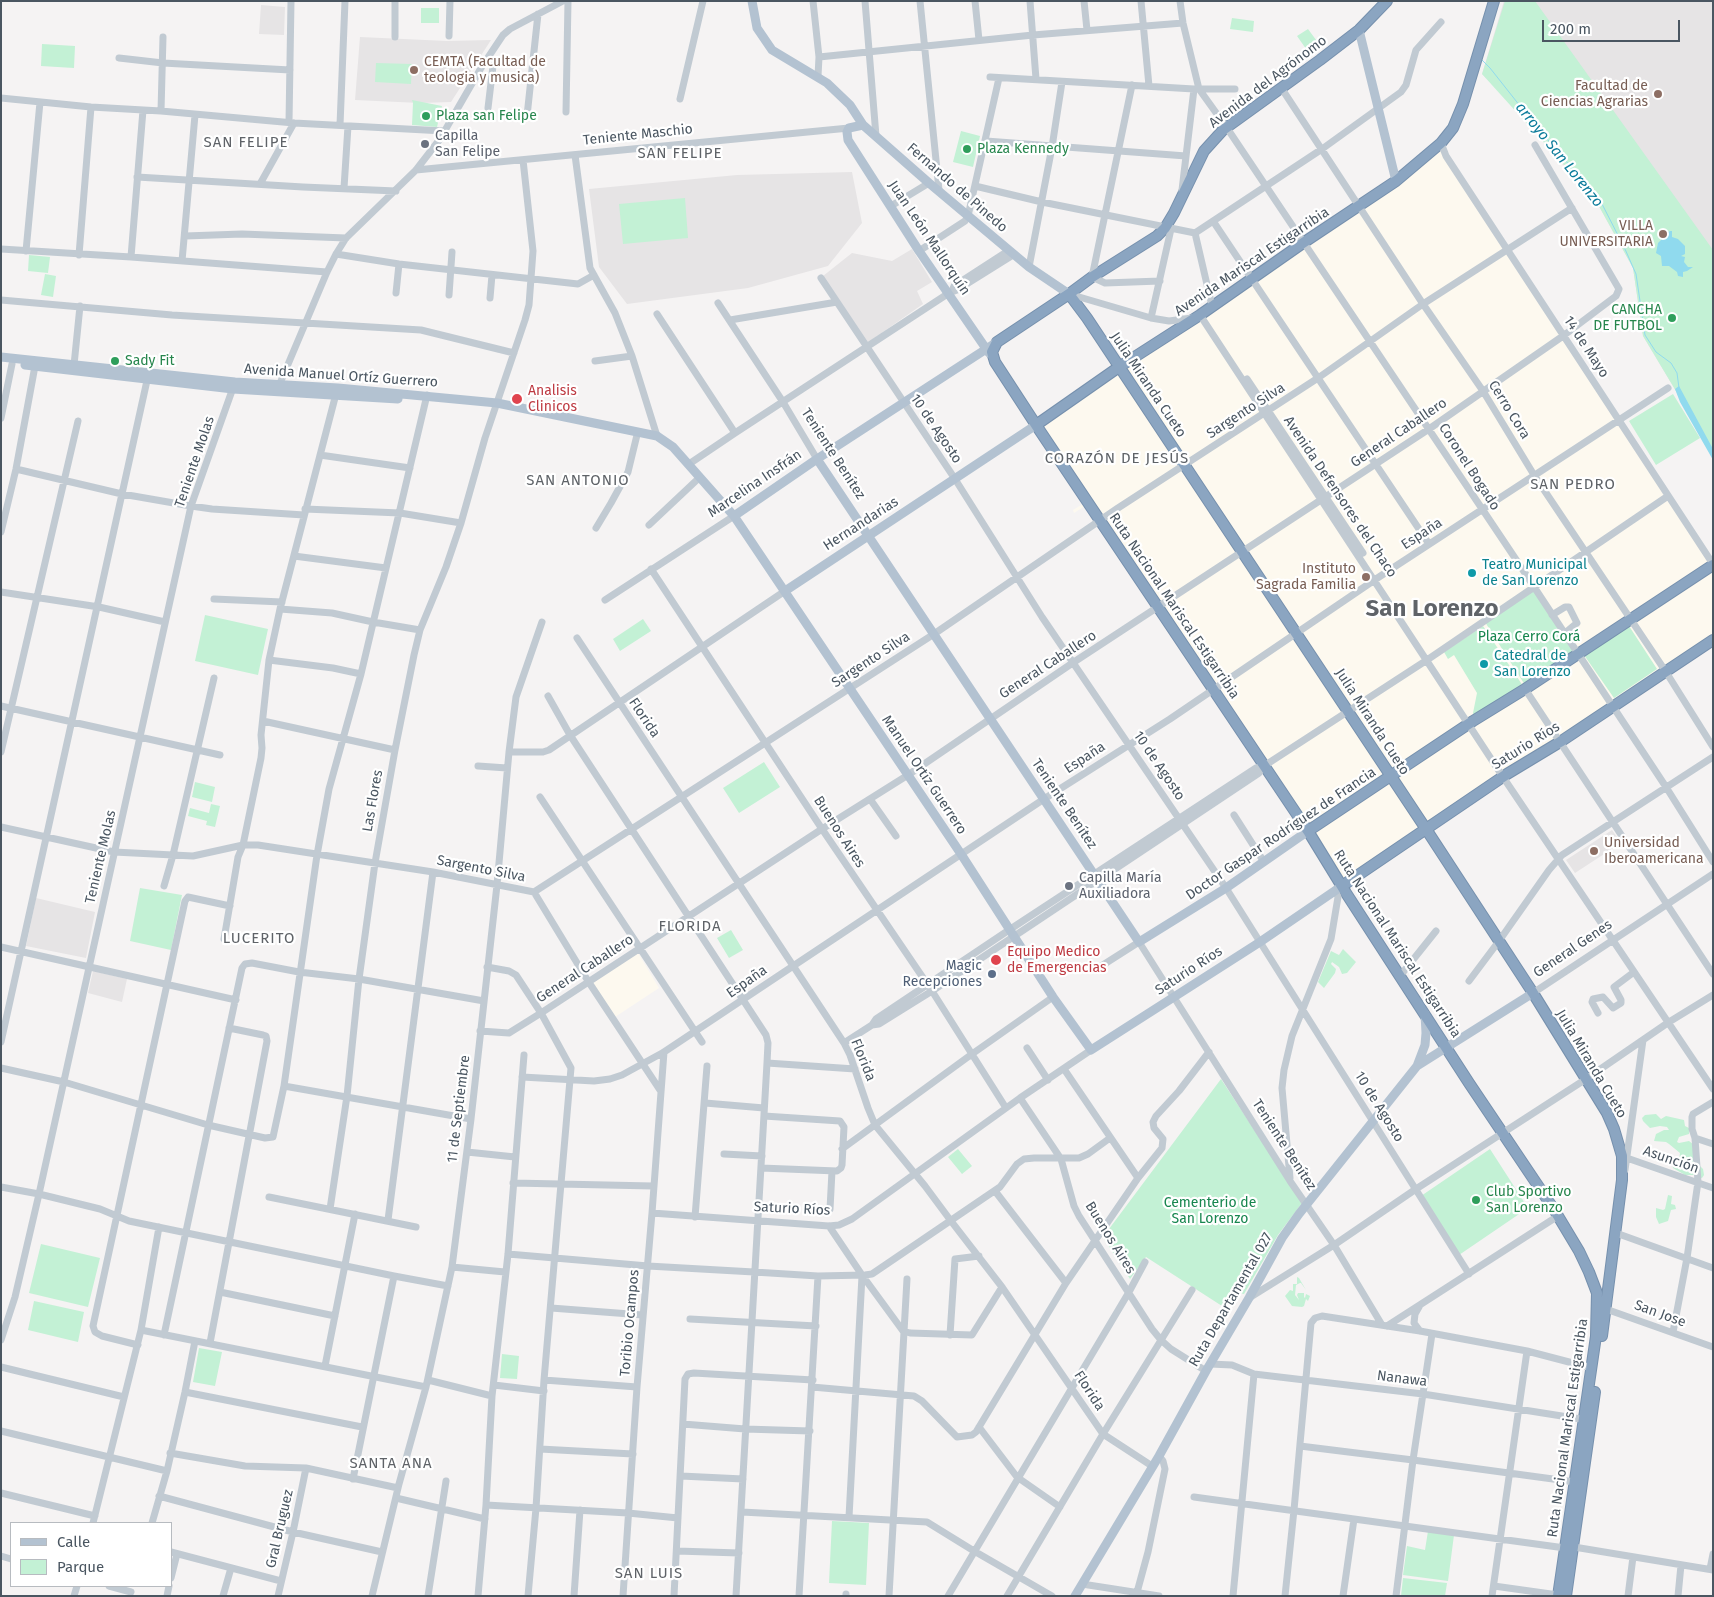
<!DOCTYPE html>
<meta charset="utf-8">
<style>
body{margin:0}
#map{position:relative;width:1714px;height:1597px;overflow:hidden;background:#f5f3f3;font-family:"Fira Sans",sans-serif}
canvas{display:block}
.frame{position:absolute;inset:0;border:2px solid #4a5661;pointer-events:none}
.legend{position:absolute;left:10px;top:1522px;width:162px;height:65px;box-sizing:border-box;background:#fff;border:1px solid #b7bbc0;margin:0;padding:6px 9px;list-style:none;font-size:15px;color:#4a5661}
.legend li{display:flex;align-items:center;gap:10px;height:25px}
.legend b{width:25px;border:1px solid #b7bbc0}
.scale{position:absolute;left:1542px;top:20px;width:138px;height:22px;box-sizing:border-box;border:2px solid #4a5661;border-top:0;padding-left:6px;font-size:15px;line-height:18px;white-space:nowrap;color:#4a5661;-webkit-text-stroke:4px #fff;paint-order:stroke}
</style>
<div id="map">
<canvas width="1714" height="1597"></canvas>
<div class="frame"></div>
<ul class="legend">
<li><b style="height:6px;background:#b3c2d1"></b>Calle</li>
<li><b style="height:14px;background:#c3f1d5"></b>Parque</li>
</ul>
<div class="scale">200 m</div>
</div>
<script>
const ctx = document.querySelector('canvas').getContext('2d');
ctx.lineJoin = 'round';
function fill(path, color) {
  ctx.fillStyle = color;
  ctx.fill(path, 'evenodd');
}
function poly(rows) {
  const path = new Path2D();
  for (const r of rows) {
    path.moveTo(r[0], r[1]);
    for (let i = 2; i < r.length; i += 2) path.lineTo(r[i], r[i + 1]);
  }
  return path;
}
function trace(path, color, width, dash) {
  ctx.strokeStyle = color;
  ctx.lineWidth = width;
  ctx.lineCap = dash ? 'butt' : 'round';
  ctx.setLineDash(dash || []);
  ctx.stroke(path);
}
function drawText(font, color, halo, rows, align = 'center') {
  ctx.font = font + ' "Fira Sans",sans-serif';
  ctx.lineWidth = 4.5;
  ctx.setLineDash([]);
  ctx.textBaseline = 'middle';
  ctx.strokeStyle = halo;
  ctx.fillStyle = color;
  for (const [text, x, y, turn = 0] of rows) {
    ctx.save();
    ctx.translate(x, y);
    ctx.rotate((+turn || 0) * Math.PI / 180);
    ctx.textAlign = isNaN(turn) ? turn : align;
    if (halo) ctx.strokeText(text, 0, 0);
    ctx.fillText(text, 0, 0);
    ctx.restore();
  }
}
fill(poly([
 [1441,145,1713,563,1713,641,1342,889,1085,506,1074,513,1073,510,1083,504,1032,426],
 [638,953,659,988,615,1017,593,983]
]), '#fdf9ef');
fill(poly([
 [1504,1,1713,1,1713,453,1643,336,1633,268,1595,199,1573,177,1518,111,1482,74],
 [261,5,285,7,284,35,259,34],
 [360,37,447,41,491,40,451,102,420,103,355,100],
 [852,172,862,223,828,266,748,288,627,304,599,267,589,189,737,175],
 [912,249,932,282,917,291,923,304,866,344,823,276,852,253,892,261],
 [1612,830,1621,843,1575,873,1566,860],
 [36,898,95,912,86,958,26,946],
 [93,971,127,979,122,1002,88,993]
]), '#e6e4e5');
fill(poly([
 [1505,1,1535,1,1713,250,1713,453,1643,336,1633,268,1595,199,1482,74],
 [421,8,439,8,439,23,421,23],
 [1232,18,1254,21,1253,32,1230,29],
 [1308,29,1322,48,1311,56,1297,36],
 [42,44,75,46,74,68,41,66],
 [376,63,412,64,411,84,375,82],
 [412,100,442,106,437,127,412,125,413,103],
 [961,131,980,136,973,167,953,162],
 [685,198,688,238,623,244,619,204],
 [29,255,50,257,48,273,28,271],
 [45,274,56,276,53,297,41,295],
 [1673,394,1700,438,1656,465,1629,421],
 [1533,590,1574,653,1525,685,1485,622],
 [205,615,268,629,258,675,195,661],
 [643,619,651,631,620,651,613,639],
 [1483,626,1523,686,1475,718,1473,713,1477,693,1454,655,1448,659,1444,652],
 [1629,626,1657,669,1614,698,1584,655],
 [764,762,780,787,739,813,723,788],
 [195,782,215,787,212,802,192,797],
 [211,804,220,806,215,827,206,825,207,821,188,816,190,808,209,813],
 [140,888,182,895,171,950,130,941],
 [731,930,743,950,729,958,717,938],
 [1343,949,1356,962,1347,973,1342,974,1339,967,1332,962,1331,964,1336,969,1335,973,1324,988,1318,982,1331,951,1339,955],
 [1221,1079,1302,1203,1278,1235,1244,1294,1231,1291,1222,1306,1146,1257,1130,1279,1103,1237],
 [1656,1114,1661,1119,1666,1116,1684,1120,1685,1126,1689,1128,1689,1134,1679,1137,1677,1142,1679,1143,1689,1141,1694,1145,1693,1166,1696,1170,1700,1166,1703,1169,1704,1175,1702,1178,1698,1177,1696,1172,1693,1175,1685,1175,1673,1168,1672,1164,1674,1162,1677,1162,1681,1167,1687,1161,1684,1160,1682,1163,1679,1161,1680,1153,1669,1144,1666,1142,1654,1141,1656,1134,1664,1130,1669,1130,1667,1127,1660,1126,1650,1128,1643,1121,1642,1118,1645,1115],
 [958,1149,972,1166,962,1174,948,1157],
 [1490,1149,1528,1208,1459,1255,1421,1196],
 [1668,1195,1672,1196,1671,1204,1675,1205,1676,1209,1671,1210,1668,1221,1659,1224,1656,1217,1656,1208,1663,1210,1665,1209],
 [41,1244,100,1258,88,1307,29,1293],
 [1297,1277,1299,1278,1306,1290,1301,1283,1300,1283,1296,1285,1295,1295,1299,1300,1297,1295,1298,1293,1304,1293,1304,1297,1305,1298,1306,1294,1310,1296,1308,1301,1306,1299,1304,1306,1302,1307,1292,1306,1285,1296,1290,1290,1293,1291,1293,1284,1297,1284],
 [34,1301,84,1312,78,1342,28,1330],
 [199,1348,222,1352,215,1386,193,1382],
 [502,1354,519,1356,517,1379,500,1378],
 [832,1521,869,1523,866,1585,829,1583],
 [1428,1531,1454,1535,1448,1581,1403,1575,1407,1546,1425,1550],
 [1403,1578,1447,1583,1445,1596,1401,1596]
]), '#c3f1d5');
fill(poly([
 [1670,231,1672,231,1672,237,1678,239,1685,246,1685,254,1681,256,1685,257,1684,262,1688,267,1693,267,1687,271,1683,272,1683,277,1678,276,1677,272,1669,266,1662,266,1661,256,1656,253,1658,243,1661,240,1662,236],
 [1679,386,1713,449,1713,460,1680,402,1675,389]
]), '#90daee');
trace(poly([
 [1482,60,1490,68,1524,111,1535,128,1542,133,1601,202,1625,249,1636,274,1645,335,1656,352,1671,363,1677,373,1679,388]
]), '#90daee', 1);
const highway = poly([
 [1387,1,1359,30,1320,60,1223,130,1204,151,1174,213,1165,228,1157,236,1092,277,1069,294,997,342,992,352,995,362,1036,425,1308,831,1346,893,1469,1083,1555,1211,1579,1251,1589,1272,1597,1293,1596,1336,1558,1596],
 [1069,294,1087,318,1426,829,1533,993,1607,1113,1614,1129,1622,1156,1622,1180,1602,1336],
 [1036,425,1119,367,1200,315,1303,243,1396,181,1441,143,1453,128,1463,104,1494,1],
 [1308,831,1473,721,1525,689,1713,565],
 [1342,886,1507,774,1560,742,1713,640],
 [1566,1596,1595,1392]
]);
trace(highway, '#7690ad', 12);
trace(poly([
 [813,1,819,57,818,76],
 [865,1,876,136],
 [920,1,939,190],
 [975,1,979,40],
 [1030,1,1036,79],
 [1084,1,1087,30],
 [1141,1,1149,86],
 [1180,1,1183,23,1199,89,1227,128,1515,558,1666,787,1713,862],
 [449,36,450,1],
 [395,37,395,1],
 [819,57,1033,35,1183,23],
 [119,58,163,63,290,70],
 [990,77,1194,89,1235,89],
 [1132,85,1092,277,1105,283,1160,281],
 [1282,89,1423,304,1483,391,1534,475,1666,672,1713,747],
 [1,98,91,107,161,111,294,123,444,131],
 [680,99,703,1],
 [488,108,493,66,492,61,489,57],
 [161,111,163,37],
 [566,112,568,1],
 [527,116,538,14],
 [289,122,291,1],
 [340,125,345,1],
 [986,141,1186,156],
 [1441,143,1446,156,1713,564],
 [575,155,590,268,615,313,632,356,657,436],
 [416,170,849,128],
 [137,177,303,187,396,191],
 [260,184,294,123],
 [975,186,1042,202,1195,233,1322,149,1401,92,1406,85,1416,50,1441,22],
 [344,188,348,126],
 [1182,190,1194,89],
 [891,206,929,183],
 [1213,221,1429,544],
 [1195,233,1212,306],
 [185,236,242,234,346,238],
 [1,249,131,257,327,272],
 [26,251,40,102],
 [919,251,965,221,968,216,999,78],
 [336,254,399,264,578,284,594,275],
 [79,255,91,107],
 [131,257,143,110],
 [182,261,195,115],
 [1029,267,1052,147,1062,82],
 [821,278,955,479,1042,617,1226,888,1469,1274],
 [952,291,954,286,1008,251],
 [396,293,399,264],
 [1069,294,1151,318,1169,321,1192,318],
 [449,295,452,252],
 [490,298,492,275],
 [1,300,172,315,421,330,514,353],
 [718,303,783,402,817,459],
 [657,314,735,433],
 [1200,315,1503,777,1713,1089],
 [1151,318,1171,229],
 [730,320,837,302],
 [595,361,632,356],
 [74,365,80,306],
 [1247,379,1363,553],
 [278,388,327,272,336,254,346,238,416,170,440,139,481,68,503,35,510,29,563,1],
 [1,418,12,364],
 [320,455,410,468],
 [689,464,735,433,949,293,957,290,1013,255],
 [16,469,122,494,191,506,212,509,304,515],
 [305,509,400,513,461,523],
 [649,525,700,477],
 [596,528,611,503,628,472,637,435],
 [1,532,16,469,35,366,39,363],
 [294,556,386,568],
 [651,569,822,829,932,991,1006,1108],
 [1,592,99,607,165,622],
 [214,599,282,602],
 [605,600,734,516],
 [280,609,332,613,373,622,420,630],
 [1552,615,1565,607,1569,607,1577,623,1564,634],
 [577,638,844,1043,850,1055,868,1108,875,1125,925,1186,951,1221,1002,1287,1103,1434,1152,1466],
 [269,660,333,668,361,674],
 [1525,689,1713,974],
 [548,696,570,735,766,1035,768,1043,767,1063,736,1596],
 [1,706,220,755],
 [263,721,395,750],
 [1,752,78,421],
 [509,752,543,752,549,750,785,591],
 [478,766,507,768],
 [540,797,702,1042],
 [870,799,896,836],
 [1234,815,1264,862],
 [1,827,114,852,193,856,243,845,258,845,433,872,534,892,934,634,1118,508,1318,378,1423,304,1572,208],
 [164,886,173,855,214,678],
 [534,892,588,981,660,1090],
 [224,939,238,857,243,845,261,758,262,748,261,735,269,660,280,609,337,390],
 [1,947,236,1000],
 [487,967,509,971,516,975,541,1013,571,1068,544,1380,536,1508,528,1596],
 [1095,970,1139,942,1290,1181,1334,1245,1382,1325],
 [1400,976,1436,931],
 [1469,981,1499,941,1549,870,1562,855,1713,757],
 [1533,993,1713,874],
 [1598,1013,1592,1002,1593,999,1603,997,1613,1008,1621,1003,1621,1000,1614,987,1634,972],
 [872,1025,876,1019,1009,930,1256,768,1264,766,1427,660,1668,496],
 [480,1031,509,1033,541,1013,822,829,908,775,1074,662,1429,429,1563,336,1616,296,1619,289,1535,145],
 [1,1042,148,376],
 [844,1043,872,1025,879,1024,932,991,1259,773,1264,766],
 [1027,1048,1048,1080],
 [767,1063,855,1069],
 [1,1068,64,1082,208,1125,265,1138,273,1137,284,1086,317,855,329,789,361,674,427,395],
 [1064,1069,1138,1178],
 [522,1077,594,1081,610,1079,622,1075,664,1052,1044,799,1170,719,1379,577,1668,388],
 [284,1086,471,1119],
 [1020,1098,1061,1159,1074,1206,1079,1216,1152,1329,1161,1340,1171,1349,1206,1371],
 [705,1103,764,1108],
 [1695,1138,1713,1144],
 [842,1149,972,1054,1053,997],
 [467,1152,515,1157],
 [724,1154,762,1156],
 [1624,1157,1713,1188],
 [761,1168,837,1171,841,1168,842,1165,844,1127,840,1121,764,1116],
 [1625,1170,1643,1040],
 [1290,1178,1282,1088,1284,1070,1292,1036,1331,939,1338,897,1335,890],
 [513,1183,653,1186],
 [1,1187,39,1194,100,1209,129,1221,394,1276,448,1286],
 [995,1191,1066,1283],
 [269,1197,416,1227],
 [330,1209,347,1096,359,979,375,863,395,750,414,655,420,630,446,567,461,523,485,438,525,320,529,305,533,251,523,160],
 [830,1209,832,1171],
 [652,1213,829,1226,839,1225,852,1219,1020,1098,1091,1050],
 [695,1217,707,1066],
 [388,1220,433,872],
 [829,1226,862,1275,903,1331,910,1333,972,1335,1002,1287],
 [1616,1233,1713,1268],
 [508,1254,648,1266,754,1272,818,1276,865,1275,872,1274,1000,1187,1017,1164,1024,1159,1034,1158,1079,1158,1088,1154,1110,1138],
 [452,1267,505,1272],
 [220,1292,335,1316],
 [1249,1298,1334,1245,1416,1189,1586,1079,1669,1022,1713,995],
 [1419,1307,1415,1314,1414,1323,1420,1331],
 [551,1308,643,1315],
 [1603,1308,1713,1347],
 [690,1319,816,1326],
 [1387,1326,1558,1216],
 [141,1330,426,1387],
 [1673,1332,1687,1258,1698,1182,1695,1138,1692,1129,1692,1117,1693,1114,1713,1102],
 [164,1335,242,968,245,964,252,963,299,972,359,979,484,1001],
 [950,1335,955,1259,979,1256],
 [1,1340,15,1297,39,1194,191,506,234,385],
 [210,1343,267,1041,266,1036,263,1035,229,1028],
 [138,1345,102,1336,95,1332,93,1326,185,901,188,897,230,906],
 [1210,1364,1232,1365,1254,1374,1423,1394,1587,1420],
 [325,1366,355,1214],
 [1,1367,124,1397],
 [428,1380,492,1396],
 [544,1380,637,1387],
 [494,1385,544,1391],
 [812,1387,914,1396,922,1401,957,1437,972,1435,976,1432,1066,1283,1138,1178,1162,1148,1163,1139,1154,1128,1153,1122,1156,1116,1179,1091,1209,1052],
 [185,1392,362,1427],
 [683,1424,745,1429,810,1431],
 [979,1427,1017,1477,1060,1507],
 [1,1431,167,1471],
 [1300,1446,1413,1460,1575,1482],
 [540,1449,633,1454],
 [170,1453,245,1466,306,1468,398,1488],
 [681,1476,743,1479],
 [353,1479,394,1276],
 [1,1493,95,1516],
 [159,1496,293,1532,382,1552],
 [1194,1497,1565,1548],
 [396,1498,485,1519],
 [486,1505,628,1513,678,1518],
 [742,1512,927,1522,974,1551,1052,1596],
 [849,1517,862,1276],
 [93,1523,141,1330,159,1227],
 [152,1523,167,1471,185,1392,195,1341],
 [1574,1547,1713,1570],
 [677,1551,739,1553],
 [171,1552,281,1581],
 [1,1556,11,1559],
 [1710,1569,1713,1554],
 [171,1578,177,1554],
 [1082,1584,1159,1596],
 [109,1586,131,1592],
 [1494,1586,1558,1595],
 [74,1596,77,1586],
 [167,1596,169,1586],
 [223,1596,231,1568],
 [278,1596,293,1532,306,1468],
 [372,1596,399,1484,426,1387,452,1267,471,1119,497,885,509,752,516,697,542,622],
 [428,1596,446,1481],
 [478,1596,486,1505,492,1396,508,1254,524,1055],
 [574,1596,580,1510],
 [623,1596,637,1387,652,1213,664,1052],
 [674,1596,685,1379,688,1374,694,1373,813,1380],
 [799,1596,818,1276],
 [846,1596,846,1594],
 [889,1596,907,1279],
 [948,1596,1129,1292,1145,1262],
 [1007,1596,1103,1434,1192,1290],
 [1136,1596,1148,1552,1165,1469,1163,1461,1159,1456],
 [1233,1596,1254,1374],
 [1285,1596,1294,1510,1311,1323,1315,1318,1322,1316,1420,1331,1527,1351,1592,1368],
 [1343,1596,1354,1519],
 [1396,1596,1413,1460,1432,1334],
 [1492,1596,1527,1351],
 [1628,1596,1633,1557],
 [1678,1596,1681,1565]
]), '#c1cad2', 7);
trace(poly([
 [752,1,757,28,772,50,827,83,850,105,863,125,929,183,1029,267,1069,294],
 [1359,30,1396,181],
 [863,125,849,128,847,132,848,140,919,251,989,353],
 [1,357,235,382,338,388,497,403,657,436,673,447,734,516,961,854,1053,997,1091,1050,1260,942,1342,886],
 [25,365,233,389,398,399],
 [817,459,1139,942,1226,888,1308,831],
 [734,516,817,459,997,342],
 [785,591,1036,425],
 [1417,1066,1425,1045,1426,1033,1425,1014],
 [1075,1596,1159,1456,1206,1371,1249,1298,1282,1238,1299,1214,1417,1066,1533,993]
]), '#b3c2d1', 9);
trace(highway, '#8ba5c1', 10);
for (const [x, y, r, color] of [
 [414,70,5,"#8d6e63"],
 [1658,94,5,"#8d6e63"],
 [426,116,5,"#2e9e5b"],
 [425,144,5,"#6b7280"],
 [967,149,5,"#2e9e5b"],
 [1663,234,5,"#8d6e63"],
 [1672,318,5,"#2e9e5b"],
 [115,361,5,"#2e9e5b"],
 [517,399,6,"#e0444e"],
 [1472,573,5,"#0f9aa8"],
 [1366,577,5,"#8d6e63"],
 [1484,664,5,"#0f9aa8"],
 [1594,851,5,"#8d6e63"],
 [1069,886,5,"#6b7280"],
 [996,960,6,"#e0444e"],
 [992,974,5,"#5c6f8a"],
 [1476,1200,5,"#2e9e5b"]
]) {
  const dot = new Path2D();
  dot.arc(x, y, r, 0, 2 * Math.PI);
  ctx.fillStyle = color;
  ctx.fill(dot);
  trace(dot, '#fff', 2);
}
drawText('14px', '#785e54', '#fff', [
 ["CEMTA (Facultad de",424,62,"left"],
 ["teologia y musica)",424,78,"left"],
 ["Facultad de",1648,86],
 ["Ciencias Agrarias",1648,102],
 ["VILLA",1653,226],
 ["UNIVERSITARIA",1653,242],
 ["Instituto",1356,569],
 ["Sagrada Familia",1356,585],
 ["Universidad",1604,843,"left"],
 ["Iberoamericana",1604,859,"left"]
], 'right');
drawText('14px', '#4a5661', '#fff', [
 ["Avenida del Agrónomo",1268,82,-37],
 ["Teniente Maschio",638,135,-6],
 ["Fernando de Pinedo",957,188,41],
 ["Juan León Mallorquín",929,238,56],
 ["Avenida Mariscal Estigarribia",1252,262,-34],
 ["14 de Mayo",1586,347,57],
 ["Avenida Manuel Ortíz Guerrero",341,376,4],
 ["Julia Miranda Cueto",1148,385,56],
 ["Cerro Cora",1509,410,58],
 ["Sargento Silva",1246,411,-33],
 ["10 de Agosto",936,429,56],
 ["General Caballero",1399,433,-34],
 ["Teniente Benítez",833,454,57],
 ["Teniente Molas",195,462,-71],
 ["Coronel Bogado",1469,467,57],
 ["Marcelina Insfrán",755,484,-34],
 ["Avenida Defensores del Chaco",1340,497,56],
 ["Hernandarias",861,524,-33],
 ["España",1422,534,-33],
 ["Ruta Nacional Mariscal Estigarribia",1174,606,56],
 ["Sargento Silva",871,660,-33],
 ["General Caballero",1048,665,-33],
 ["Florida",644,718,56],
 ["Julia Miranda Cueto",1372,722,57],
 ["Saturio Ríos",1526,746,-32],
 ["España",1085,758,-33],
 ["10 de Agosto",1159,766,56],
 ["Manuel Ortíz Guerrero",924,775,56],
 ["Las Flores",373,801,-80],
 ["Teniente Benítez",1064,804,56],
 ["Buenos Aires",839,832,57],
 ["Doctor Gaspar Rodríguez de Francia",1281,834,-34],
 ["Teniente Molas",101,857,-77],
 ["Sargento Silva",481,869,11],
 ["Ruta Nacional Mariscal Estigarribia",1397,944,57],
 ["General Genes",1573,949,-34],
 ["General Caballero",585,969,-33],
 ["Saturio Ríos",1189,971,-33],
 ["España",747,982,-35],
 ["Florida",863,1060,68],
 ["Julia Miranda Cueto",1591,1064,59],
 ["10 de Agosto",1379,1107,58],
 ["11 de Septiembre",459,1109,-83],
 ["Teniente Benítez",1284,1145,57],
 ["Asunción",1671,1160,19],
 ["Saturio Ríos",792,1209,3],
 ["Buenos Aires",1110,1238,58],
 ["Ruta Departamental 027",1231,1300,-60],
 ["San Jose",1660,1314,20],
 ["Toribio Ocampos",630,1323,-85],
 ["Nanawa",1402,1379,7],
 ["Florida",1089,1391,57],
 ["Ruta Nacional Mariscal Estigarribia",1568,1428,-82],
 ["Gral Bruguez",280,1529,-77]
]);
drawText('14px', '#27864d', '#fff', [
 ["Plaza san Felipe",436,116],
 ["Plaza Kennedy",977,149],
 ["CANCHA",1662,310,"right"],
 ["DE FUTBOL",1662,326,"right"],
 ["Sady Fit",125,361],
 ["Club Sportivo",1486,1192],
 ["San Lorenzo",1486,1208]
], 'left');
drawText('14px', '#5b616d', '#fff', [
 ["Capilla",435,136],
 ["San Felipe",435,152],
 ["Capilla María",1079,878],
 ["Auxiliadora",1079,894]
], 'left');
drawText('14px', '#be3a42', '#fff', [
 ["Analisis",528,391],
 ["Clinicos",528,407],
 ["Equipo Medico",1007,952],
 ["de Emergencias",1007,968]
], 'left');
drawText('14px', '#0d838f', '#fff', [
 ["Teatro Municipal",1482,565],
 ["de San Lorenzo",1482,581],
 ["Catedral de",1494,656],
 ["San Lorenzo",1494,672]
], 'left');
drawText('14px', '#17864f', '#fff', [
 ["Plaza Cerro Corá",1529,637],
 ["Cementerio de",1210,1203],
 ["San Lorenzo",1210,1219]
]);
drawText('14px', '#4e5e75', '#fff', [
 ["Magic",982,966],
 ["Recepciones",982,982]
], 'right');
ctx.letterSpacing = '1px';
drawText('15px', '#5f6368', '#fff', [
 ["SAN FELIPE",246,143],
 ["SAN FELIPE",680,154],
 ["CORAZÓN DE JESÚS",1117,459],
 ["SAN ANTONIO",578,481],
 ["SAN PEDRO",1573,485],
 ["FLORIDA",690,927],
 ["LUCERITO",259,939],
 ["SANTA ANA",391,1464],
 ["SAN LUIS",649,1574]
]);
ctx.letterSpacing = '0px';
drawText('italic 15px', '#0c7c9b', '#fff', [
 ["arroyo San Lorenzo",1559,155,51]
]);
drawText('bold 24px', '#5f6368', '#fff', [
 ["San Lorenzo",1432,609]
]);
</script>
